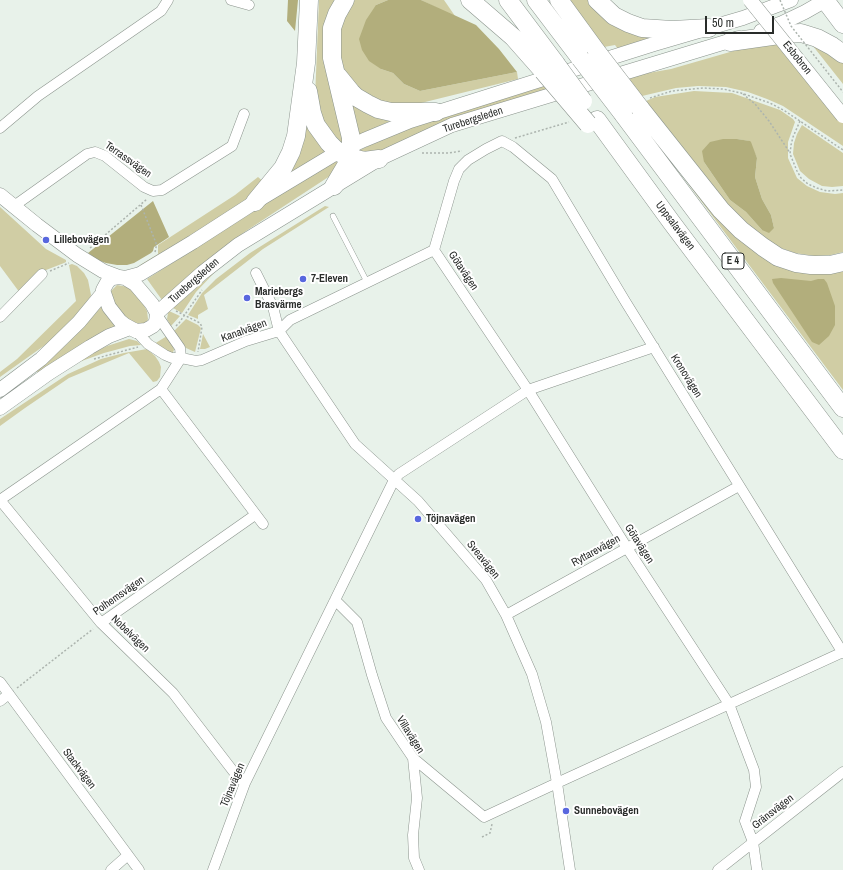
<!DOCTYPE html>
<meta charset="utf-8">
<style>
body{margin:0}
#map{position:relative;width:843px;height:870px;overflow:hidden;background:#e8f2ea;font-family:"Archivo Narrow",sans-serif}
canvas{display:block}
.scale{position:absolute;left:705px;top:16px;width:69px;height:18px;box-sizing:border-box;border:2px solid #292c2a;border-top:0;padding-left:5px;font-size:12px;line-height:14px;white-space:nowrap;color:#292c2a;-webkit-text-stroke:3px #fff;paint-order:stroke}
</style>
<div id="map">
<canvas width="843" height="870"></canvas>
<div class="scale">50 m</div>
</div>
<script>
const ctx = document.querySelector('canvas').getContext('2d');
ctx.lineJoin = 'round';
function fill(path, color) {
  ctx.fillStyle = color;
  ctx.fill(path, 'evenodd');
}
function poly(rows) {
  const path = new Path2D();
  for (const r of rows) {
    path.moveTo(r[0], r[1]);
    for (let i = 2; i < r.length; i += 2) path.lineTo(r[i], r[i + 1]);
  }
  return path;
}
function trace(path, color, width, dash) {
  ctx.strokeStyle = color;
  ctx.lineWidth = width;
  ctx.lineCap = dash ? 'butt' : 'round';
  ctx.setLineDash(dash || []);
  ctx.stroke(path);
}
function drawText(font, color, halo, rows, align = 'center') {
  ctx.font = font + ' "Archivo Narrow",sans-serif';
  ctx.lineWidth = 4;
  ctx.setLineDash([]);
  ctx.textBaseline = 'middle';
  ctx.strokeStyle = halo;
  ctx.fillStyle = color;
  for (const [text, x, y, turn = 0] of rows) {
    ctx.save();
    ctx.translate(x, y);
    ctx.rotate((+turn || 0) * Math.PI / 180);
    ctx.textAlign = isNaN(turn) ? turn : align;
    if (halo) ctx.strokeText(text, 0, 0);
    ctx.fillText(text, 0, 0);
    ctx.restore();
  }
}
fill(poly([
 [319,0,338,0,332,12,346,138,342,143,322,124,315,98],
 [355,0,388,0,376,5,381,69,393,73,404,84,420,91,517,72,518,79,413,105,392,106,366,96,343,70,338,41,341,23,352,3],
 [421,0,444,0,455,16,443,11],
 [568,0,589,0,655,37,618,49,615,45,604,47],
 [775,39,843,123,843,146,783,106,767,99,748,92,726,87,698,86,676,88,642,96,628,78,637,75,671,69],
 [809,41,841,60,843,63,843,84],
 [547,84,551,89,379,153,371,154,358,151,382,139,411,127],
 [694,91,732,93,780,110,793,119,795,122,788,142,788,158,797,178,807,186,820,192,835,194,843,193,843,252,831,255,815,256,795,253,778,247,763,238,723,201,646,101,655,97],
 [737,139,749,141,757,158,755,177,762,199,771,215,774,228,762,230,746,212,730,200,704,162],
 [348,99,389,120,390,121,356,137],
 [635,113,751,245,843,269,843,390],
 [304,122,328,151,284,177],
 [802,125,843,153,843,186,832,187,822,186,809,179,800,171,793,154,794,143,797,134],
 [339,159,333,174,246,231,219,251,162,300,147,279,300,182],
 [258,177,265,183,252,196,141,268,140,265,158,254,158,245,235,195],
 [325,206,329,207,263,249,204,295,208,309,198,315,198,319,188,315,202,293,216,279,250,253],
 [0,207,46,249,66,260,66,262,64,263,41,272,20,293,0,266],
 [72,264,77,266,84,273,88,280,91,295,87,304,55,338,0,377,0,372,17,359,76,301,69,265],
 [216,271,196,292,182,313,173,308],
 [117,285,128,287,141,300,147,311,148,319,146,324,142,326,131,323,114,306,111,291],
 [102,306,118,328,39,374,36,370,67,344],
 [169,311,180,316,171,326,167,319,168,313],
 [186,319,198,325,201,328,195,352,186,348,181,343,174,331],
 [203,334,210,347,205,349,200,349],
 [167,336,173,346,174,350,172,354,154,344],
 [129,339,137,341,141,345,130,346,104,353,79,362,89,355,107,346],
 [147,349,155,356,159,362,161,367,160,377,157,381,153,382,129,353,69,378,25,408,0,426,0,419,68,374,101,359,124,353]
]), '#d0cda4');
fill(poly([
 [288,0,298,0,295,31,287,21],
 [388,0,421,0,476,25,499,49,517,72,420,91,404,84,393,73,381,69,369,61,362,50,359,39,366,20,376,5],
 [723,139,737,139,750,141,751,142,757,158,755,177,762,199,771,215,774,228,769,233,762,230,746,212,730,200,704,162,702,151,710,142],
 [153,201,169,237,154,247,153,251,151,253,134,263,127,265,117,265,106,263,97,260,88,253],
 [781,278,811,281,818,279,824,279,827,283,835,306,835,325,829,336,819,345,812,342,773,283,772,279]
]), '#b2ae7c');
const lane = poly([
 [333,216,367,282]
]);
const street = poly([
 [231,0,249,5],
 [0,128,38,96,161,11,168,0],
 [14,206,87,154,95,152,105,156,144,187,153,191,162,190,232,146,244,114],
 [434,250,528,390,627,548,729,704,754,770,756,787,745,821,753,842,757,870],
 [256,273,273,307,279,331,355,444,418,501,486,580,506,615,532,674,546,722,557,783,570,870],
 [157,315,180,348,181,358],
 [0,317,42,274],
 [136,331,148,344,165,355,172,358,181,358,196,361,202,360,246,341,279,331,290,320,434,250,454,181,459,169,468,160,486,149,502,141,513,147,552,179,625,301,843,653],
 [161,389,263,524],
 [0,500,101,623,173,693,233,771,245,783],
 [0,500,161,389,181,358],
 [335,600,357,622,372,675,386,718,413,758,417,798,413,835,414,858,419,870],
 [506,615,739,486],
 [101,623,255,515],
 [0,682,139,870],
 [0,701,9,694],
 [413,758,484,817,557,783,843,652],
 [111,870,128,855],
 [213,870,245,783,335,600,394,480,399,474,528,390,654,347],
 [718,870,843,772]
]);
const secondary = poly([
 [761,31,782,23,805,12,826,0],
 [0,195,37,225,77,255,103,271,119,277],
 [119,277,125,278,135,284,152,304,157,313,156,322,153,326,146,330,136,331,125,325,120,321,109,307,103,290,108,281,113,278,119,277],
 [125,278,140,274,193,242,255,202,338,152,364,140,410,121,654,44,743,18,791,0],
 [157,313,202,273,238,245,379,159,452,125,739,38],
 [0,390,41,359,79,322,103,293],
 [0,408,49,373,90,347,109,336,130,328]
]);
const highway = poly([
 [470,0,513,37,543,71],
 [508,0,556,64],
 [536,0,580,58],
 [559,0,597,52],
 [597,0,614,16,628,23,642,28,672,30,709,28],
 [825,0,843,24],
 [730,42,786,34,801,33,817,38,832,46,843,54],
 [338,76,351,92,356,97,368,104,378,109,391,112,436,112],
 [308,91,312,113,316,125,329,143,338,152,349,157,364,161,379,159],
 [640,108,721,210,741,230,763,247,778,257,796,263,811,265,830,265,843,262],
 [623,114,843,408],
 [597,120,672,223,843,450],
 [334,186,347,164,351,146,351,138,332,58,332,28,337,14,345,0],
 [255,202,283,168,291,152,296,136,306,63,309,0]
]);
trace(lane, '#8b948d', 6);
trace(street, '#8b948d', 11);
trace(secondary, '#8b948d', 15);
trace(highway, '#8b948d', 19);
trace(poly([
 [743,94,755,104,769,121,790,153],
 [650,98,672,91,703,88,723,89,741,93,770,103,785,111,843,150],
 [800,121,793,137,791,145,790,154,797,171,801,178,808,184,817,188,827,191,843,190],
 [515,138,569,122],
 [422,153,448,153,462,151],
 [141,205,156,243,156,248,155,252],
 [90,248,147,199],
 [50,271,69,263],
 [176,311,200,323,202,327,198,352],
 [176,326,179,323,202,290],
 [94,359,138,347],
 [17,688,93,629],
 [482,837,490,833,492,824]
]), '#acb4ae', 1.5, [2, 2]);
trace(lane, '#fff', 5);
trace(street, '#fff', 10);
trace(secondary, '#fff', 14);
trace(highway, '#fff', 18);
const secondaryBridge = poly([
 [750,0,843,116]
]);
const highwayBridge = poly([
 [597,52,640,108],
 [580,58,623,114],
 [556,64,583,101],
 [543,71,588,124]
]);
trace(secondaryBridge, '#8b948d', 15, []);
trace(highwayBridge, '#8b948d', 19, []);
trace(poly([
 [780,0,791,26,843,92]
]), '#acb4ae', 1.5, [2, 2]);
trace(secondaryBridge, '#fff', 14);
trace(highwayBridge, '#fff', 18);
for (const [x, y, r, color] of [
 [46,240,4,"#5867de"],
 [303,279,4,"#5867de"],
 [247,298,4,"#5867de"],
 [418,519,4,"#5867de"],
 [566,811,4,"#5867de"]
]) {
  const dot = new Path2D();
  dot.arc(x, y, r, 0, 2 * Math.PI);
  ctx.fillStyle = color;
  ctx.fill(dot);
  trace(dot, '#fff', 1.5);
}
for (const [x, y, w] of [
 [733,261,22]
]) {
  const box = new Path2D();
  box.roundRect(x - w / 2, y - 8, w, 16, 3);
  ctx.fillStyle = '#fff';
  ctx.fill(box);
  trace(box, '#292c2a', 1);
}
drawText('bold 10px', '#292c2a', null, [
 ["E 4",733,261]
]);
drawText('11px', '#292c2a', '#fff', [
 ["Esbobron",797,58,51],
 ["Turebergsleden",473,120,-18],
 ["Terrassvägen",128,160,35],
 ["Uppsalavägen",675,226,53],
 ["Götavägen",463,271,56],
 ["Turebergsleden",194,281,-41],
 ["Kanalvägen",244,331,-20],
 ["Kronovägen",686,376,58],
 ["Götavägen",639,544,57],
 ["Ryttarevägen",596,551,-29],
 ["Sveavägen",483,560,51],
 ["Polhemsvägen",119,596,-35],
 ["Nobelvägen",130,634,44],
 ["Villavägen",410,735,58],
 ["Stackvägen",79,769,53],
 ["Töjnavägen",233,785,-67],
 ["Gränsvägen",773,812,-38]
]);
drawText('bold 11px', '#292c2a', '#fff', [
 ["Lillebovägen",54,240],
 ["7-Eleven",311,279],
 ["Mariebergs",255,292],
 ["Brasvärme",255,305],
 ["Töjnavägen",426,519],
 ["Sunnebovägen",574,811]
], 'left');
</script>
